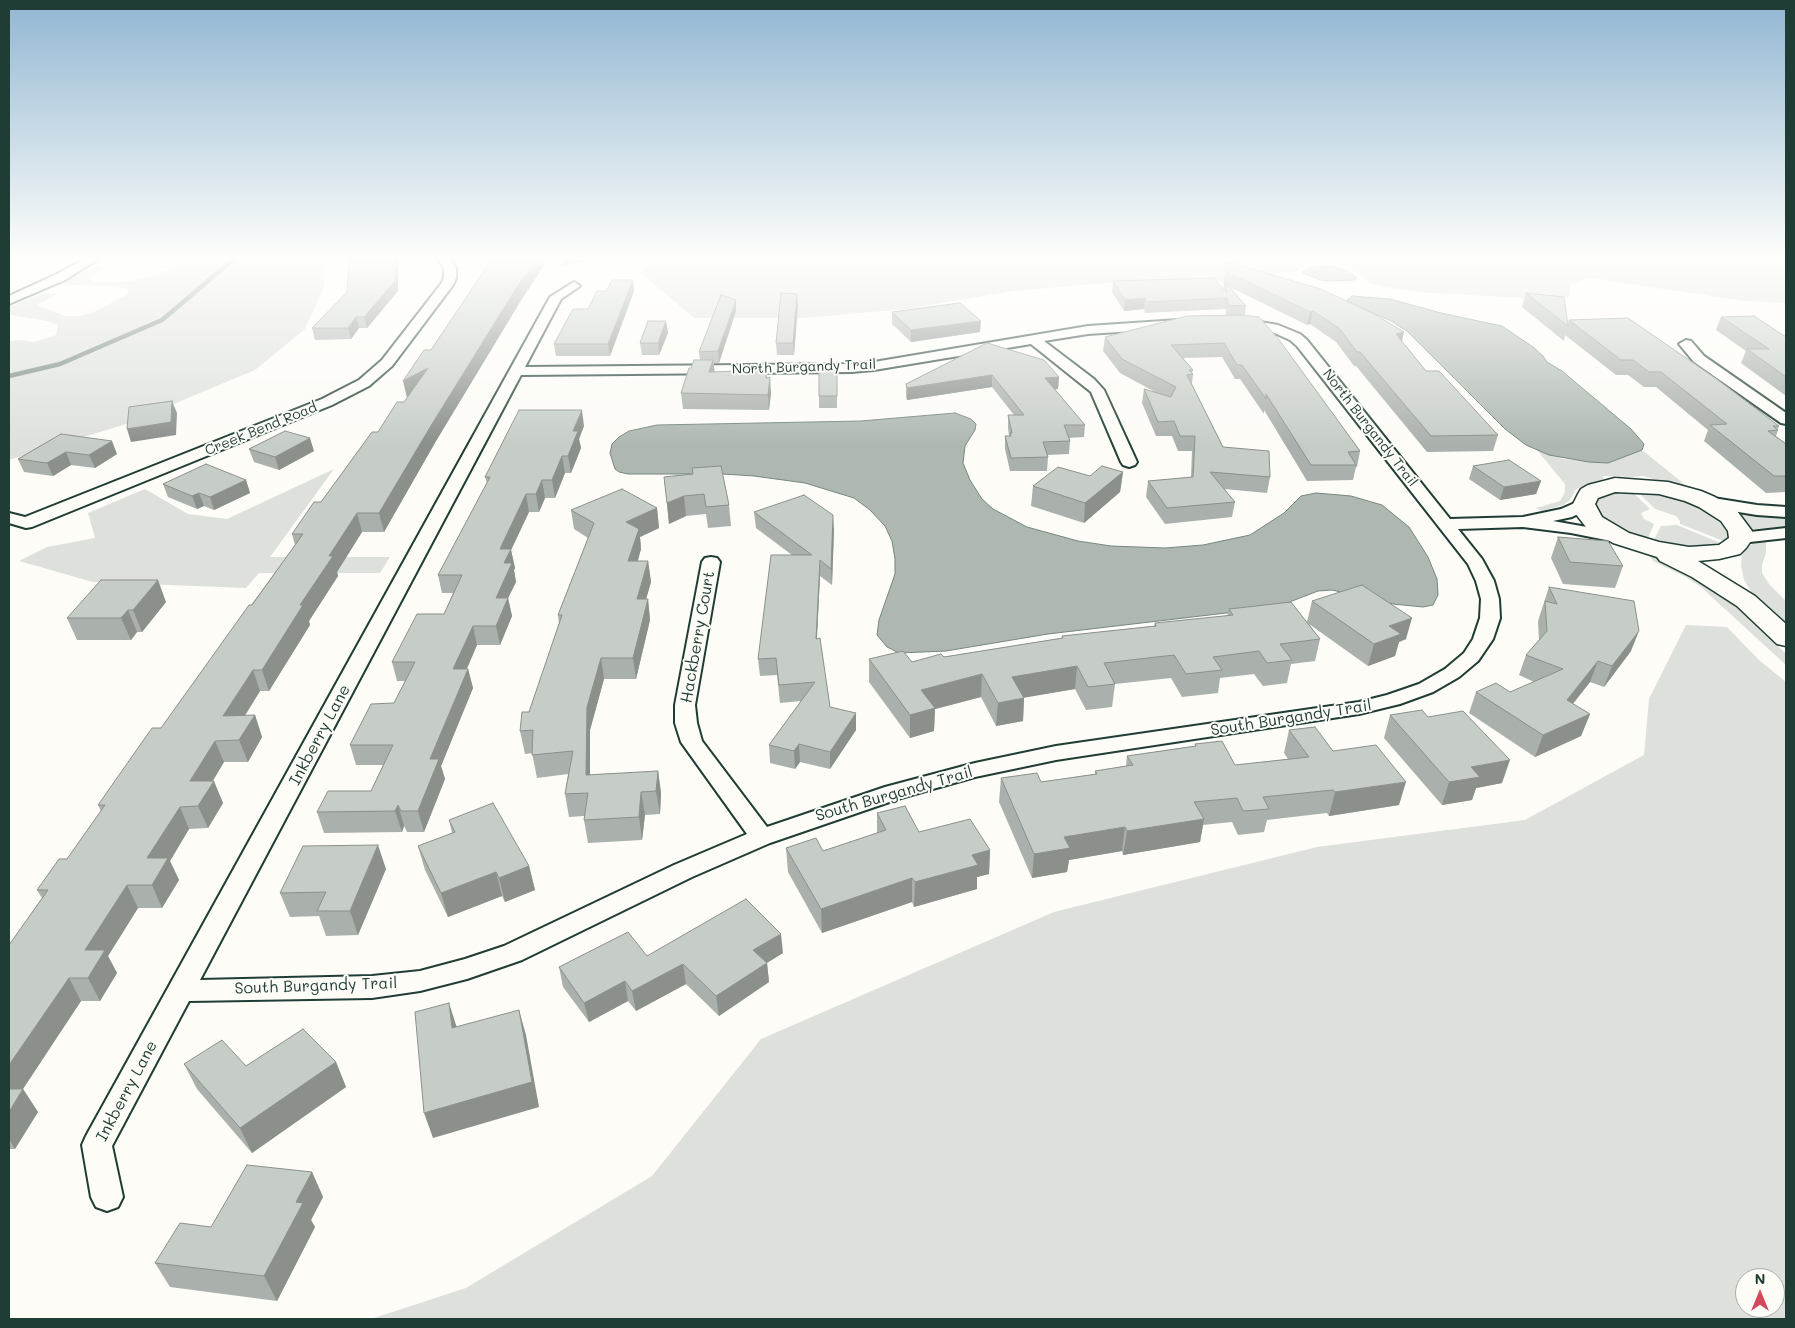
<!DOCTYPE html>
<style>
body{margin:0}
#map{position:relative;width:1795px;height:1328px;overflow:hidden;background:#fdfcf7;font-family:Mali,sans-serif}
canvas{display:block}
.frame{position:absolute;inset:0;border:10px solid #1f3d34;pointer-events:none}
.north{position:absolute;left:1735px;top:1268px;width:50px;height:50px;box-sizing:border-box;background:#fdfcf7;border:1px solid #a4b0a9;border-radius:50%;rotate:0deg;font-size:14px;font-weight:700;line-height:20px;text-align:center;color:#1f3d34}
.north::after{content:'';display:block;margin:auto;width:18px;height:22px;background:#d1495b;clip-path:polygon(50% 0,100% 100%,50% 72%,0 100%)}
</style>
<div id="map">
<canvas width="1795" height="1328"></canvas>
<div class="frame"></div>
<div class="north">N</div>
</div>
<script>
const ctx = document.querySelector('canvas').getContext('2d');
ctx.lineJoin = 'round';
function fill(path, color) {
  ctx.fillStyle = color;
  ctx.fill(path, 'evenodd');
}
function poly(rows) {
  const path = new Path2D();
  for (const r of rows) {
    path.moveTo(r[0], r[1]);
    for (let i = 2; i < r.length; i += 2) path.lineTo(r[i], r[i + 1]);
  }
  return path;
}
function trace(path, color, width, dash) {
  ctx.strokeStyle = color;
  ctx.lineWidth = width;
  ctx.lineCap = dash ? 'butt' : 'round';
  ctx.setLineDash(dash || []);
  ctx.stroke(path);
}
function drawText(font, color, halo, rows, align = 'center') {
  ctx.font = font + ' Mali,sans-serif';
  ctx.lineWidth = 4;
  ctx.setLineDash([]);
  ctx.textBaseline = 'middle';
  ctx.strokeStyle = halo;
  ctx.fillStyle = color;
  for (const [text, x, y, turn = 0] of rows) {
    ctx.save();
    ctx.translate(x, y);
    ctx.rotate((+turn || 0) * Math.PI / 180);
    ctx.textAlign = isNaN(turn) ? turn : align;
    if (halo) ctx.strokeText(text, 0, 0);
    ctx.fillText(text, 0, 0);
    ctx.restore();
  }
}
fill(poly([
 [167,259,325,259,324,287,305,329,255,370,126,424,9,460,9,341,20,340,34,342,56,335,58,325,48,321,10,315,9,307,43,293,54,293,55,295,37,305,65,316,80,316,94,312,128,294,128,289,115,286,73,285,63,283,86,269,99,267,105,268,89,278,94,282,126,282,157,275,176,266,173,260],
 [653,259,1786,259,1786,303,1745,301,1590,278,1571,284,1569,297,1545,299,1430,293,1385,287,1371,284,1358,273,1339,265,1310,263,1295,272,1279,273,1267,277,1224,282,1201,279,1106,283,1013,291,906,309,803,318,694,318,641,273],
 [1537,450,1564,459,1608,463,1642,450,1688,487,1708,495,1643,476,1636,477,1605,476,1603,476,1603,479,1576,489,1570,500,1563,505,1542,511,1536,508,1560,501,1565,492,1565,484],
 [334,469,270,557,390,557,380,573,259,573,246,588,93,582,19,561,47,547,95,538,88,513,145,489,188,514,227,519],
 [1635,489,1687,498,1730,526,1730,536,1726,542,1680,524,1680,521,1676,516,1655,509],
 [1630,490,1650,509,1641,513,1644,519,1654,524,1646,543,1594,514,1596,497,1606,491],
 [1735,511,1786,516,1786,528,1750,529],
 [1677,525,1723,544,1708,549,1652,544,1661,526],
 [1766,539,1766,553,1762,565,1762,573,1769,584,1786,601,1786,628,1754,596,1744,580,1741,566,1742,555,1746,547],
 [1648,553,1661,557,1731,599,1786,654,1786,665,1701,587,1684,576,1653,561],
 [1686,625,1727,627,1759,660,1786,682,1786,1319,371,1319,466,1288,652,1176,761,1039,1054,912,1317,847,1525,820,1644,755,1649,699],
 [1745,1278,1775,1278,1775,1308,1745,1308]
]), '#dde0db');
const water = poly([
 [1328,266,1346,270,1357,278,1354,280,1329,281,1321,280,1303,273,1303,271,1312,267,1328,266],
 [1352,296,1390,299,1441,313,1502,326,1533,347,1543,356,1547,362,1562,371,1631,429,1644,444,1642,450,1608,463,1589,462,1549,455,1526,445,1505,429,1408,332,1391,321,1349,302,1347,300,1352,296],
 [955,413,971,419,976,424,975,430,965,446,963,463,970,480,982,499,993,509,1027,527,1078,541,1111,546,1165,548,1203,545,1250,535,1284,513,1301,496,1316,493,1351,496,1382,505,1409,527,1428,557,1437,579,1438,595,1433,605,1423,607,1393,604,1332,590,1318,591,1287,603,1260,609,1048,634,946,651,899,653,887,647,877,635,879,620,895,574,895,559,892,541,885,526,870,510,854,498,805,483,754,476,723,474,628,474,619,472,615,469,610,453,612,444,619,437,629,431,657,425,861,421,955,413]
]);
fill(water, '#aeb8b1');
trace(water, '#75877f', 1);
trace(poly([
 [9,376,60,364,162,320,234,259]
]), '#75877f', 4.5);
const street = poly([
 [84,259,98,259,65,280,9,304,9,296,57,274,84,259],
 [438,259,450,259,456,268,456,278,453,285,392,366,369,386,332,405,32,527,26,528,9,523,9,513,25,517,322,399,359,380,382,360,441,284,444,278,444,268,438,259],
 [574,282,580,286,561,299,525,367,851,364,874,362,1088,326,1178,320,1184,324,1178,328,1088,334,1044,341,1094,379,1104,390,1137,462,1135,465,1129,467,1123,465,1121,462,1091,392,1031,344,874,370,851,372,521,375,200,980,372,976,420,971,465,959,504,946,674,865,747,834,681,742,675,723,675,705,702,562,705,558,711,557,717,558,720,562,695,705,697,723,702,741,767,827,885,787,975,763,1056,746,1359,702,1387,695,1419,684,1445,669,1464,653,1473,639,1480,618,1481,599,1476,581,1468,564,1297,346,1290,340,1270,331,1237,326,1236,323,1237,320,1242,319,1278,325,1300,334,1307,340,1450,519,1523,517,1561,509,1584,499,1590,500,1592,504,1590,508,1572,517,1553,521,1621,533,1627,534,1630,538,1627,542,1621,543,1571,533,1523,527,1458,529,1482,559,1494,581,1499,599,1500,618,1493,639,1478,661,1459,677,1433,692,1400,704,1359,714,1056,760,975,777,901,798,770,843,692,877,522,960,467,979,420,991,372,998,189,1001,112,1146,123,1197,118,1207,107,1211,96,1207,91,1197,82,1145,86,1136,550,297,574,282],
 [1686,340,1691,341,1704,356,1786,413,1786,424,1781,423,1694,362,1679,344,1686,340],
 [1707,497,1757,505,1786,507,1786,517,1757,515,1701,506,1699,502,1701,498,1707,497],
 [1786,528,1786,538,1741,543,1735,542,1732,538,1735,534,1741,533,1786,528]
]);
const secondary = poly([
 [1615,478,1668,482,1701,491,1715,497,1737,511,1752,531,1753,538,1746,548,1740,554,1719,559,1698,561,1755,596,1786,624,1786,646,1777,644,1737,606,1692,577,1660,561,1657,557,1613,543,1586,527,1575,513,1573,504,1578,494,1581,489,1588,485,1615,478],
 [1615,492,1659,494,1685,501,1699,507,1721,521,1728,531,1729,538,1719,545,1689,547,1659,542,1629,533,1602,517,1595,504,1598,498,1615,492]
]);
trace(street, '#1f3d34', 4);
trace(secondary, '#1f3d34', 3);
fill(street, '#fdfcf7');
fill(secondary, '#fdfcf7');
fill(poly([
 [492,259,545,259,545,264,520,302,436,441,384,532,362,532,337,572,338,576,309,621,310,625,269,691,260,691,245,716,255,715,262,737,248,762,224,762,213,781,223,803,208,828,189,829,170,861,179,880,162,908,138,908,108,956,117,973,100,1001,81,1001,23,1089,38,1112,15,1149,9,1149,9,945,42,898,37,890,67,859,101,811,98,805,161,728,295,545,292,534,321,502,378,432,404,402,407,398,431,350],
 [398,265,398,291,367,328,359,328,351,339,315,340,312,328,347,292],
 [1225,271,1402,341,1426,371,1498,435,1493,451,1427,452,1356,366,1354,366,1336,342,1310,324,1307,325,1230,287,1246,306,1245,315,1360,451,1357,467,1356,467,1353,480,1307,481,1264,410,1264,414,1240,379,1235,379,1222,357,1183,358,1193,370,1192,373,1193,374,1192,384,1223,447,1270,477,1267,493,1224,489,1235,502,1232,517,1165,524,1146,497,1148,481,1191,477,1192,451,1178,451,1172,436,1156,436,1142,403,1144,389,1157,393,1120,373,1103,351,1105,337,1226,315,1226,309,1145,313,1144,309,1124,311,1112,292,1113,281,1223,290,1224,285,1223,284],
 [633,280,634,291,610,356,556,356,554,344,588,309,606,291],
 [1526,293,1568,322,1569,320,1779,426,1777,430,1778,430,1776,436,1786,444,1786,492,1766,493,1704,441,1708,430,1656,387,1644,387,1628,375,1616,375,1565,335,1564,341,1522,307],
 [798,305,794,355,777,355,776,343],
 [736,311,719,363,714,363,714,372,767,370,767,378,771,393,769,410,683,409,681,393,700,360,699,352],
 [892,312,980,332,911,342,892,324],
 [1721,317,1786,337,1786,396,1741,363,1746,351,1716,330],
 [666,321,668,333,659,355,642,355,640,343],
 [987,343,1059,377,1058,389,1055,389,1085,425,1084,437,1068,438,1070,441,1069,454,1047,455,1048,457,1047,471,1010,471,1005,449,1005,436,1009,436,1008,428,1008,415,1014,415,992,387,907,400,906,397,906,384],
 [837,371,837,408,819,408,819,396],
 [584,426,579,439,581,448,571,473,565,473,555,498,545,498,539,512,529,512,511,550,515,568,514,570,516,582,508,598,512,616,500,645,477,645,467,669,468,669,473,688,441,766,445,779,424,832,407,832,404,826,402,832,324,833,317,812,371,791,383,765,356,765,350,745,394,703,405,681,397,681,392,662,444,614,453,593,442,593,438,575,487,483,485,477],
 [61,434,117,454,95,468,71,465,53,476,24,472,18,459],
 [249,449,314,451,279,470,254,462],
 [1473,466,1541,481,1536,494,1500,500,1469,479],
 [692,468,729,505,731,526,708,528,706,514,686,516,669,524,664,477,693,474],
 [1123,472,1120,492,1084,523,1031,506,1033,486,1090,476],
 [246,480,250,493,214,510,204,506,197,509,168,497,163,484],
 [657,508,659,528,640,537,641,549,638,561,648,561,651,582,646,599,648,599,650,620,636,679,604,679,590,730,590,775,658,771,661,793,660,814,645,815,642,840,588,843,584,820,584,816,569,817,565,794,568,774,537,778,532,753,525,754,520,731,529,712,559,624,558,615,588,538,574,529,571,510],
 [754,512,834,530,832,585,820,576,817,638,830,707,856,730,830,769,800,762,795,769,770,763,769,745,801,701,780,703,777,675,760,676,758,659,792,555,756,528],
 [1558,537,1623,566,1615,588,1563,584,1551,558],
 [1549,587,1631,651,1604,687,1590,682,1573,704,1590,714,1581,736,1535,757,1469,713,1476,692,1510,692,1534,682,1519,675,1526,655,1539,640,1538,621],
 [1312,601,1406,639,1399,642,1395,656,1368,666,1309,624,1320,639,1315,661,1291,664,1287,683,1263,686,1254,674,1220,678,1218,693,1182,697,1171,678,1115,684,1112,707,1086,710,1075,689,1024,697,1023,721,996,726,981,697,935,709,934,731,910,738,869,682,869,659,912,662,1062,638,1062,636,1154,626,1155,623,1227,616,1229,609,1307,622],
 [166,602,142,632,137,632,131,640,77,640,67,618],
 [1390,715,1428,717,1502,783,1476,788,1472,800,1442,805,1384,738],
 [1289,730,1333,751,1399,805,1329,816,1327,813,1267,820,1264,832,1238,835,1232,822,1203,825,1200,842,1123,855,1122,851,1069,860,1067,872,1032,878,999,802,1001,778,1041,782,1095,774,1095,771,1126,766,1127,756,1195,746,1195,744,1235,765,1288,759,1284,753],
 [877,813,919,832,990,850,989,874,977,877,977,889,914,907,912,902,822,933,788,872,786,848,823,851,877,833],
 [449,820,529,866,535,890,505,902,502,896,448,917,425,870,418,846,452,833],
 [386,869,358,935,326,936,319,916,290,917,280,893],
 [783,953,767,963,769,982,719,1016,686,984,636,1011,628,1001,589,1022,563,987,559,967,647,956],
 [336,1062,346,1087,252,1153,197,1089,184,1064,246,1066],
 [312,1172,323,1197,311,1220,315,1227,277,1301,170,1287,155,1263,211,1227]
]), '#aab0ab');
fill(poly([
 [396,259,397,259,398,265,398,291,367,328,364,317],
 [537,259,545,259,545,264,520,302,436,441,384,532,379,513,432,424,517,287],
 [561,259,591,259,563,266],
 [633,280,634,291,610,356,608,344],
 [797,294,798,305,794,355,793,343],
 [1145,298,1144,309,1124,311,1125,300],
 [736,300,736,311,719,363,718,351],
 [1313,311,1310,324,1307,325,1310,312],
 [356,317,359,328,351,339,348,328],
 [666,321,668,333,659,355,658,343],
 [981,321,980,332,911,342,911,330],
 [1404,332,1401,346,1396,334],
 [713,360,715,375,709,372],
 [428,368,407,398,403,381],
 [992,375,992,387,907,400,907,388],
 [770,377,771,393,769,410,768,395],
 [1059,377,1058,389,1044,391,1045,378],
 [172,401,177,413,176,435,131,442,127,429],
 [582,410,584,426,579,439,581,448,571,473,568,456,573,431],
 [310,438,314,451,279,470,275,457],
 [112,441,117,454,95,468,89,455],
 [66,452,71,465,53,476,47,463],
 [562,456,565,473,555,498,552,480],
 [1123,472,1120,492,1084,523,1085,503],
 [246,480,250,493,214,510,210,497],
 [542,480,545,498,539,512,536,494],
 [1541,481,1536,494,1500,500,1504,487],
 [199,493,204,506,197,509,192,496],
 [526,494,529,512,511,550,515,568,514,570,516,582,508,598,512,616,500,645,496,626,496,598,500,549],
 [684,496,686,516,669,524,667,503],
 [657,508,659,528,640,537,641,549,631,582,628,561,626,522],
 [357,513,362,532,337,572,338,576,309,621,310,625,269,691,262,670,300,605,329,556],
 [833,515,834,530,832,585,831,569],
 [820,560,820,576,816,655,816,639],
 [648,561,651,582,640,620,637,599],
 [158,580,166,602,142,632,133,610],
 [648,599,650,620,636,679,633,658],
 [128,610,137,632,131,640,121,618],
 [1412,618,1406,639,1399,642,1395,656,1368,666,1374,644,1389,626],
 [473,626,477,645,458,688,453,669],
 [1639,631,1631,651,1604,687,1612,666],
 [601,658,604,679,590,730,590,798,586,775,587,707],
 [1598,661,1590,682,1559,721,1567,700],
 [1077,666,1075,689,1011,700,1012,677],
 [468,669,473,688,441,766,445,779,424,832,418,811,430,759],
 [253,670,260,691,231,737,223,716],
 [982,674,981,697,935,709,934,731,910,738,910,715,921,690],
 [1024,698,1023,721,996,726,998,703],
 [856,713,856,730,830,769,830,752],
 [1590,714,1581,736,1535,757,1543,735],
 [255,715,262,737,248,762,239,740],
 [215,741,224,762,199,803,190,781],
 [799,744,800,762,795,769,794,751],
 [1510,760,1502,783,1476,788,1472,800,1442,805,1449,782,1471,767],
 [658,771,661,793,660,814,656,791],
 [214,781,223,803,208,828,198,806],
 [1406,782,1399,805,1329,816,1335,792],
 [641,792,645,815,642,840,639,817],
 [398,805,404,826,402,832,395,811],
 [180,807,189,829,170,861,179,880,162,908,152,885,147,858],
 [1204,819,1200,842,1123,855,1127,831],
 [1125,827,1122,851,1069,860,1067,872,1032,878,1034,854,1064,837],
 [378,845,386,869,358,935,350,911],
 [990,850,989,874,977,877,977,889,914,907,915,882,972,855],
 [529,866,535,890,505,902,499,878],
 [496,872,502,896,448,917,441,893],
 [912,878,912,902,822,933,821,909],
 [127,885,138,908,108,956,117,973,100,1001,88,978,85,950],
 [781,934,783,953,755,970,753,950],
 [767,963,769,982,719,1016,716,996],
 [683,964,686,984,636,1011,632,991],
 [69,978,81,1001,9,1110,9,1065],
 [625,981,628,1001,589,1022,584,1003],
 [449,1003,457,1028,452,1028],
 [519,1010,526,1035,539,1107,433,1138,424,1113],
 [336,1062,346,1087,252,1153,240,1128],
 [23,1089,38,1112,15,1149,9,1139,9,1112],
 [312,1172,323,1197,311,1220,315,1227,277,1301,264,1276,296,1202]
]), '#8b908b');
const building = poly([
 [349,259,396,259,396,280,364,317,356,317,348,328,312,328,347,292,349,259],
 [492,259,537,259,517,287,432,424,379,513,357,513,329,556,333,556,300,605,303,605,262,670,253,670,223,716,255,715,239,740,215,741,190,781,214,781,198,806,180,807,147,858,168,858,152,885,127,885,85,950,105,950,88,978,69,978,9,1065,9,945,48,890,37,890,59,859,67,859,105,805,98,805,152,728,161,728,249,605,252,605,303,534,292,534,314,502,321,502,372,432,378,432,397,402,404,402,428,368,403,381,424,350,431,350,492,259],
 [1228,262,1321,289,1374,314,1404,332,1396,334,1426,371,1439,371,1498,435,1431,436,1360,352,1357,352,1339,328,1313,311,1310,312,1225,271,1228,262],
 [1214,278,1227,293,1225,282,1246,306,1228,305,1227,298,1146,302,1145,298,1125,300,1113,281,1214,278],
 [612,280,633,280,608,344,554,344,573,309,588,309,597,291,606,291,612,280],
 [781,293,797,294,793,343,776,343,781,293],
 [1526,293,1564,297,1568,326,1526,293],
 [721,295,736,300,718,351,699,352,721,295],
 [960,303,981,321,911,330,892,312,960,303],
 [1242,315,1259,317,1280,341,1360,451,1348,452,1356,465,1311,465,1266,394,1266,399,1242,365,1237,365,1224,343,1171,345,1193,370,1189,370,1193,374,1187,375,1223,447,1269,451,1270,477,1210,472,1235,502,1167,508,1148,481,1193,477,1195,436,1180,436,1174,421,1158,422,1144,389,1171,397,1176,387,1122,359,1105,337,1187,316,1242,315],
 [1754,316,1786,337,1786,377,1747,349,1769,349,1721,317,1754,316],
 [1628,318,1718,380,1779,426,1773,426,1778,430,1768,431,1786,444,1786,476,1774,476,1710,425,1727,424,1661,372,1649,372,1633,360,1621,360,1569,320,1628,318],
 [648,321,666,321,658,343,640,343,648,321],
 [987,343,1044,360,1059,377,1045,378,1085,425,1064,425,1070,441,1043,442,1048,457,1011,458,1005,436,1011,436,1010,433,1012,433,1008,415,1024,415,992,375,907,388,906,384,987,343],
 [694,360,713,360,709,372,767,370,766,378,770,377,768,395,681,393,689,368,691,368,694,360],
 [819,371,837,371,837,396,819,396,819,371],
 [172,401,171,422,127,429,129,407,172,401],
 [519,410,582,410,573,431,578,431,568,456,562,456,552,480,542,480,536,494,526,494,500,549,511,549,504,563,512,563,496,598,508,598,496,626,473,626,453,669,468,669,430,759,439,759,418,811,401,811,398,805,395,811,317,812,328,791,371,791,393,745,350,745,371,704,394,703,415,662,392,662,417,614,444,614,462,575,438,575,490,477,485,477,519,410],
 [285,431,310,438,275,457,249,449,285,431],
 [61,434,112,441,89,455,66,452,47,463,18,459,61,434],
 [1509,460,1541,481,1504,487,1473,466,1509,460],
 [206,464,246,480,210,497,199,493,192,496,163,484,206,464],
 [721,466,729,505,706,507,704,494,684,496,667,503,664,477,693,474,692,468,721,466],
 [1102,466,1123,472,1085,503,1033,486,1058,467,1090,476,1102,466],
 [622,489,657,508,626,522,639,529,628,561,648,561,637,599,648,599,633,658,601,658,587,707,586,775,658,771,656,791,641,792,639,817,584,820,588,793,565,794,573,751,532,755,533,730,520,731,522,712,529,712,562,615,558,615,594,523,571,510,622,489],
 [804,495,833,515,831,569,820,560,816,639,820,638,830,707,856,713,830,752,799,744,794,751,769,745,815,682,779,685,776,658,758,659,771,555,812,555,754,512,804,495],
 [1558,537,1608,541,1623,566,1570,562,1558,537],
 [101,580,158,580,133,610,128,610,121,618,67,618,101,580],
 [1362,585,1412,618,1389,626,1401,634,1374,644,1312,601,1362,585],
 [1549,587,1634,601,1639,631,1612,666,1598,661,1567,700,1590,714,1543,735,1476,692,1496,683,1510,692,1563,669,1526,655,1547,631,1545,601,1557,604,1549,587],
 [1291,602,1320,639,1280,644,1292,660,1267,663,1259,651,1213,657,1222,670,1186,674,1174,655,1104,663,1115,684,1088,687,1077,666,1012,677,1024,698,998,703,982,674,921,690,935,708,910,715,869,659,903,651,912,662,941,654,944,657,1063,638,1062,636,1156,626,1155,623,1233,615,1229,609,1291,602],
 [1422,710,1428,717,1463,711,1510,760,1471,767,1480,777,1449,782,1390,715,1422,710],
 [1315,727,1333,751,1376,745,1406,782,1335,792,1333,790,1263,797,1269,809,1243,811,1237,798,1194,802,1204,819,1127,831,1125,827,1064,837,1070,848,1034,854,1001,778,1037,773,1041,782,1097,774,1095,771,1133,765,1127,756,1196,746,1195,744,1222,741,1235,765,1309,757,1289,730,1315,727],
 [493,803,529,866,499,878,496,872,441,893,418,846,455,832,449,820,493,803],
 [905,806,919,832,970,819,990,850,972,855,978,865,915,882,912,878,821,909,786,848,816,838,823,851,886,830,877,813,905,806],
 [378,845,350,911,317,911,326,892,280,893,303,846,378,845],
 [746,899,781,934,753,950,767,963,716,996,683,964,632,991,625,981,584,1003,559,967,628,932,647,956,746,899],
 [449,1003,452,1028,519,1010,532,1082,424,1113,415,1012,449,1003],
 [303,1029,336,1062,240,1128,184,1064,222,1040,246,1066,303,1029],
 [9,1089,23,1089,9,1112,9,1089],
 [247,1165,312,1172,296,1202,303,1203,264,1276,155,1263,180,1223,211,1227,247,1165]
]);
fill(building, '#c6cdc7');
trace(building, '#8b908b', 1);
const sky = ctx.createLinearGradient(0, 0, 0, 445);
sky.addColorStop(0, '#91b6d2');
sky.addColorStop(0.58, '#fefefb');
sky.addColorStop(1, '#fefefb00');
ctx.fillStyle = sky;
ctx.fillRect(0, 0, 1795, 445);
drawText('14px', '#1f3d34', '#fdfcf7', [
 ["North Burgandy Trail",804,367,-2],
 ["North Burgandy Trail",1370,428,52],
 ["Creek Bend Road",261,429,-22]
]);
drawText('16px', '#1f3d34', '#fdfcf7', [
 ["Hackberry Court",698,637,-80],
 ["South Burgandy Trail",1291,718,-9],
 ["Inkberry Lane",320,735,-62],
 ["South Burgandy Trail",894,794,-16],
 ["South Burgandy Trail",316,986,-2],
 ["Inkberry Lane",127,1091,-62]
]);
</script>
